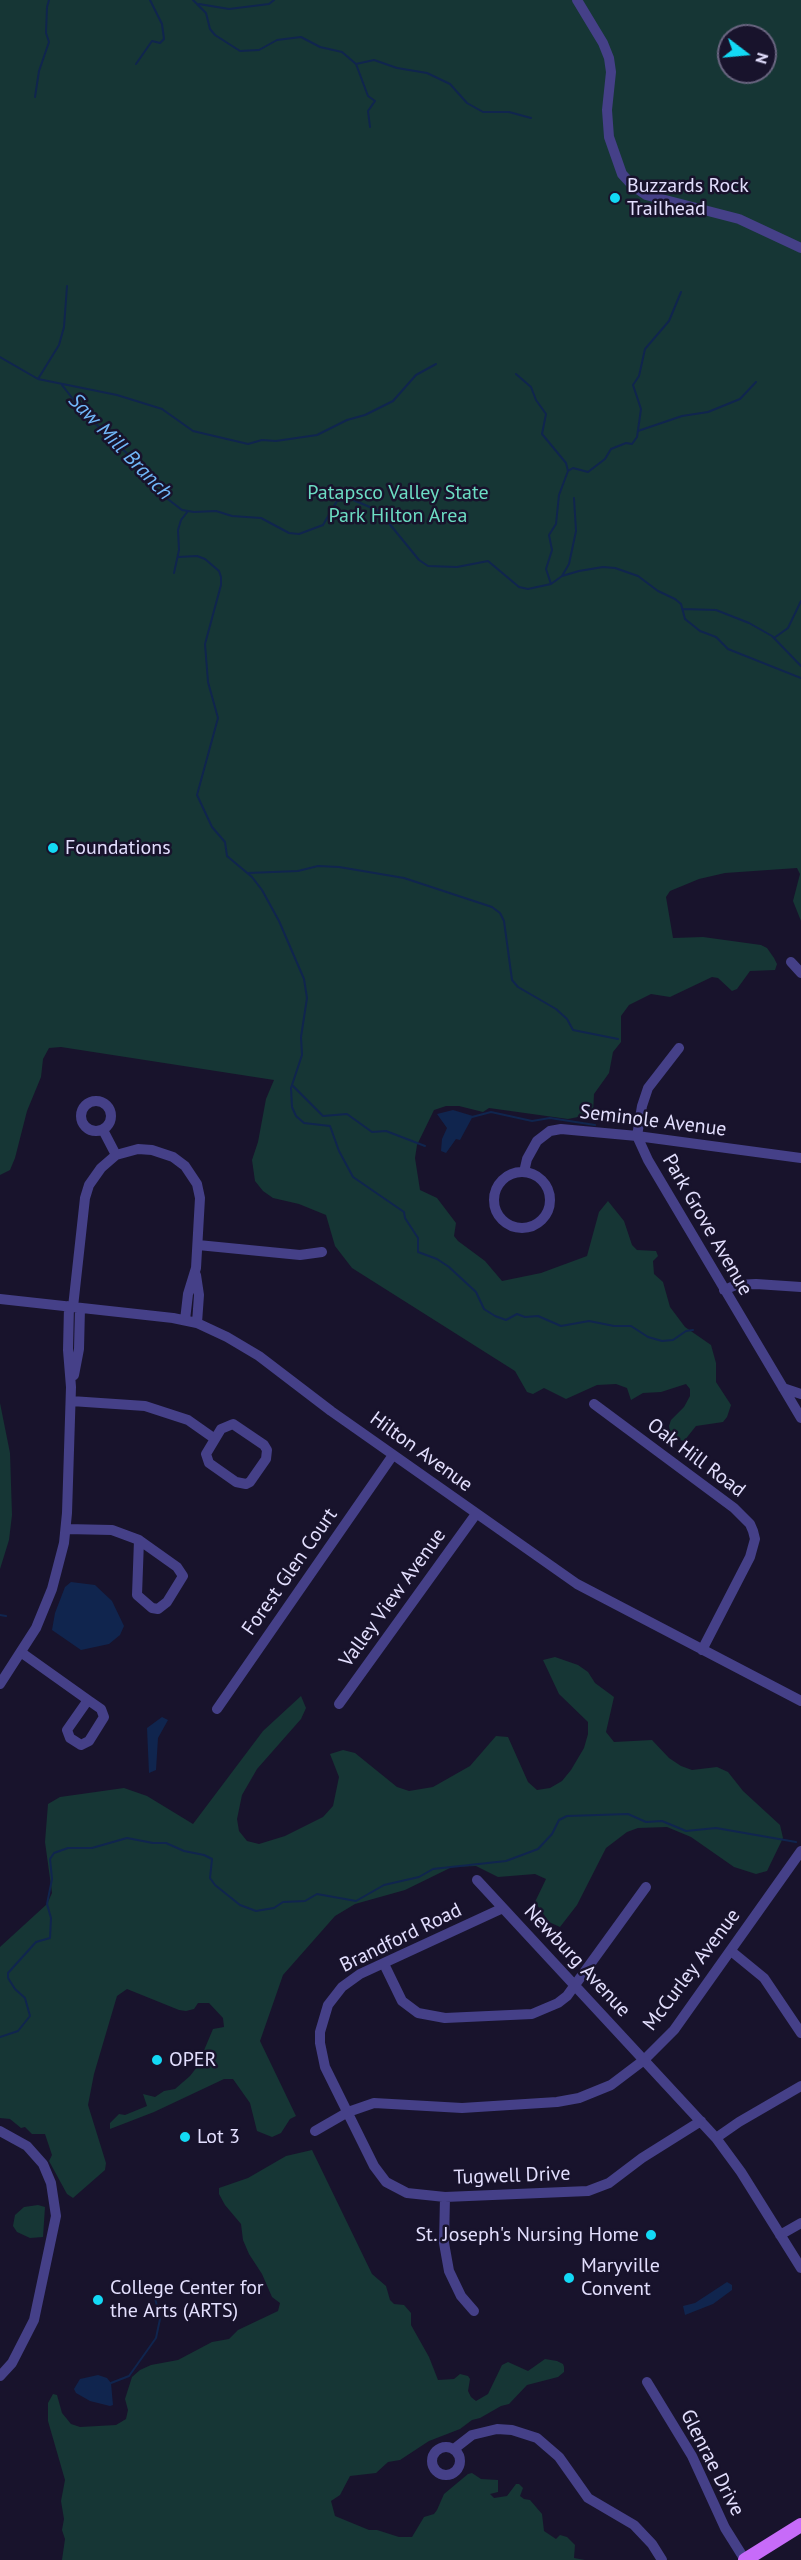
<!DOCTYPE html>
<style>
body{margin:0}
#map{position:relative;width:801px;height:2560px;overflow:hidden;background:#18132c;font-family:"PT Sans",sans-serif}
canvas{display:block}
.north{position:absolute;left:717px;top:24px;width:60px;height:60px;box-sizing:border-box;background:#18132c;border:2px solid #696580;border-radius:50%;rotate:106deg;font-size:16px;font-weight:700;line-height:24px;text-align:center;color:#e3dffe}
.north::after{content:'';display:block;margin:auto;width:21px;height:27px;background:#13d9f5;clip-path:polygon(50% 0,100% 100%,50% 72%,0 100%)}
</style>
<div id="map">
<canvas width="801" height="2560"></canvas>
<div class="north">N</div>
</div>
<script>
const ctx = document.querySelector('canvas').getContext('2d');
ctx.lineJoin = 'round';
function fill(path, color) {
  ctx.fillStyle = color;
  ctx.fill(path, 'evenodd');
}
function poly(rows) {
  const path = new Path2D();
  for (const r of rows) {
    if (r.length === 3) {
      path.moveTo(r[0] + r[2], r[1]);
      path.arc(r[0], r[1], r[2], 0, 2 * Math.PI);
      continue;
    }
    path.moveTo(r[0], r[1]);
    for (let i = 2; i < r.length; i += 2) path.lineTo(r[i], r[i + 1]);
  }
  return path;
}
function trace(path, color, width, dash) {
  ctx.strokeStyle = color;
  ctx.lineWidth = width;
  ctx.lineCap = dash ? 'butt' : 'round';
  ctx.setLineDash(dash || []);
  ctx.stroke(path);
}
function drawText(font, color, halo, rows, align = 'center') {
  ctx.font = font + ' "PT Sans",sans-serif';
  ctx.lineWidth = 5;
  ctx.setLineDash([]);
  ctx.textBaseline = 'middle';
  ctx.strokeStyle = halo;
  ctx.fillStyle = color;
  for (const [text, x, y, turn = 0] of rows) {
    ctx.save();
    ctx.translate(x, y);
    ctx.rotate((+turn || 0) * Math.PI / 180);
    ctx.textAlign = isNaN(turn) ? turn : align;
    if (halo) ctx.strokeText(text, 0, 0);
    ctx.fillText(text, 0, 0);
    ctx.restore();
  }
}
fill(poly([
 [0,0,801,0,801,921,793,901,800,874,797,868,725,873,699,879,670,891,666,897,673,938,703,937,761,945,767,948,774,958,777,964,775,970,750,971,737,989,732,991,718,978,712,977,670,997,651,994,629,1005,621,1016,621,1042,613,1052,609,1073,594,1094,593,1114,568,1119,489,1108,483,1112,459,1106,446,1106,434,1110,417,1145,415,1158,420,1190,437,1198,456,1223,454,1236,458,1241,485,1261,502,1281,541,1273,587,1256,599,1212,608,1201,624,1221,632,1245,637,1250,656,1251,658,1256,653,1261,654,1274,663,1282,670,1307,685,1327,711,1345,716,1363,716,1382,731,1405,727,1417,723,1422,696,1426,684,1441,671,1438,669,1426,671,1420,684,1407,690,1396,690,1389,686,1384,661,1392,643,1393,631,1400,627,1388,616,1384,597,1385,566,1399,544,1388,533,1394,527,1392,515,1371,352,1268,335,1246,326,1215,299,1204,273,1198,263,1191,255,1181,252,1160,258,1142,266,1099,274,1080,61,1047,49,1048,43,1059,41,1077,27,1111,15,1158,10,1170,0,1175],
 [729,36,765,36,765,72,729,72],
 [0,1403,10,1453,12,1515,9,1540,0,1569],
 [555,1657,578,1665,588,1672,595,1683,614,1697,606,1732,614,1742,652,1740,669,1758,681,1766,692,1770,717,1767,728,1772,743,1791,780,1825,783,1838,767,1871,756,1874,734,1867,691,1837,667,1827,638,1828,627,1832,606,1848,577,1905,560,1927,549,1922,535,1902,546,1879,535,1874,498,1877,476,1866,452,1867,405,1890,355,1904,335,1916,283,1975,260,2041,296,2116,290,2119,281,2133,272,2137,257,2131,250,2103,233,2079,224,2079,154,2112,110,2129,110,2123,119,2114,125,2115,147,2106,143,2094,155,2097,164,2091,175,2089,190,2076,197,2067,213,2029,224,2027,223,2018,209,2003,198,2003,194,2009,186,2011,179,2010,127,1989,117,1996,94,2074,88,2105,106,2163,105,2170,73,2198,67,2194,49,2161,52,2155,45,2134,32,2134,25,2127,21,2128,10,2119,0,2118,0,1947,47,1904,52,1893,45,1842,48,1804,60,1797,124,1788,147,1796,193,1824,263,1731,301,1696,306,1708,301,1719,257,1769,242,1795,237,1819,239,1831,247,1841,259,1844,285,1836,323,1817,333,1806,339,1777,330,1754,343,1750,355,1753,397,1787,409,1791,433,1787,470,1766,496,1736,508,1737,528,1782,537,1790,550,1788,562,1781,571,1770,584,1748,588,1734,588,1722,559,1694,543,1660],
 [312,2150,372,2274,386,2286,390,2300,394,2304,404,2305,411,2313,411,2325,429,2357,438,2380,454,2379,460,2374,468,2376,470,2379,468,2391,471,2397,476,2401,488,2394,502,2365,508,2362,528,2371,545,2359,557,2361,563,2364,564,2367,564,2372,558,2377,527,2385,509,2404,501,2406,480,2418,472,2420,460,2429,429,2441,400,2460,388,2462,376,2473,350,2476,340,2495,331,2501,335,2516,369,2530,377,2530,399,2537,412,2537,424,2517,434,2514,437,2510,444,2494,468,2474,472,2473,481,2479,498,2480,498,2492,490,2494,494,2498,507,2496,516,2484,519,2484,523,2488,520,2496,524,2499,530,2500,542,2514,544,2531,556,2539,560,2535,567,2537,575,2545,574,2558,585,2560,62,2560,65,2539,62,2530,64,2519,61,2501,65,2480,48,2421,48,2403,53,2394,57,2395,62,2413,71,2424,80,2427,116,2425,126,2419,128,2410,125,2399,132,2377,140,2370,151,2365,178,2360,212,2342,229,2339,238,2330,278,2311,280,2303,272,2297,262,2274,249,2254,243,2240,241,2224,225,2205,219,2194,219,2188,248,2178,286,2156],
 [38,2205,45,2207,43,2237,30,2238,17,2232,13,2226,15,2215,24,2207]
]), '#163635');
fill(poly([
 [453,1110,473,1116,460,1140,456,1139,446,1153,441,1151,442,1139,447,1128,437,1114],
 [71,1582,95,1585,112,1601,124,1626,120,1635,109,1644,81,1650,52,1630,55,1613,65,1587],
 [162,1717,168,1720,158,1738,156,1770,149,1773,147,1728],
 [727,2282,732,2285,732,2290,713,2304,685,2315,683,2306,695,2303],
 [98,2375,107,2378,111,2383,113,2405,110,2406,90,2401,76,2393,74,2389,80,2379]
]), '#10254e');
trace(poly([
 [193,0,206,13,210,29,215,35,240,51,259,50,277,40,301,37,320,47,342,52,356,64,374,60,397,68,427,73,450,84,467,103,483,112,509,112,531,118],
 [199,4,229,9,269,4,274,0],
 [136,64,152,41,160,43,164,39,162,24,150,0],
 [356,64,368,96,375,101,368,111,370,127],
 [35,97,39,71,49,42,46,33,47,7,49,0],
 [0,357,38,379,117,395,162,409,193,431,248,444,262,440,276,441,317,435,347,420,365,415,393,401,416,375,436,364],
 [516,374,531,387,536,400,546,414,542,434,566,463,568,471,559,495,556,524,549,535,552,550,546,569,551,584],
 [38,379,59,345,64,327,67,286],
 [62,385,84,413,134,460,156,490,182,510,194,512,216,511,232,516,261,518,289,533,299,534,323,525,337,501,351,499,379,511,419,560,428,566,457,567,488,561,519,587,528,589,551,584,562,576,579,571,603,567,615,568,638,576,658,591,675,599,681,604,685,619,700,631,716,637,728,649,801,678],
 [638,431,682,416,708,412,740,399,756,382],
 [568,471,573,468,588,472,605,459,611,449,626,443,632,444,637,437,641,409,633,385,639,376,645,349,669,321,681,292],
 [178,557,197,556,205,559,219,571,221,577,221,585,205,644,208,682,218,718,197,795,212,827,225,842,227,856,252,877,262,890,279,921,304,979,307,998,301,1037,302,1055,291,1088,292,1107,296,1116,304,1123,330,1126,339,1151,353,1177,404,1212,405,1218,418,1238,418,1252,437,1259,449,1267,476,1292,484,1309,495,1316,506,1320,517,1314,525,1317,538,1316,561,1326,589,1321,614,1326,631,1326,648,1337,662,1341,673,1340,686,1331,693,1330],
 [174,573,179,550,178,530,181,520,188,511],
 [562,576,569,564,576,531,574,498],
 [682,609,716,610,749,623,772,636,801,666],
 [774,638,788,628,801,601],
 [248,873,298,871,318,866,339,867,404,878,492,907,500,913,504,921,512,980,518,987,556,1009,567,1019,573,1030,618,1039],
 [292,1085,323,1116,347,1114,372,1132,386,1131,425,1146],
 [472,1117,491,1112,532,1121,550,1118,595,1125],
 [0,1615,6,1616],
 [0,2037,18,2031,30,2016,25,1998,15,1989,8,1978,8,1973,36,1942,50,1938,51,1918,47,1904,52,1879,50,1859,54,1853,68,1848,92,1848,127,1838,153,1843,166,1843,184,1851,204,1855,212,1859,210,1878,215,1885,240,1905,256,1911,274,1908,283,1902,305,1901,317,1894,356,1901,384,1885,419,1877,433,1869,506,1861,538,1849,552,1834,559,1820,567,1816,628,1814,646,1822,662,1821,686,1831,716,1828,796,1842],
 [111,2383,129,2376,156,2338,160,2319,155,2298]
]), '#10254e', 2);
trace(poly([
 [577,0,603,43,609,58,611,72,607,110,609,137,622,174,633,186,646,195,739,219,801,248],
 [791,962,801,973],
 [679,1048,648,1088,642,1106,637,1136,648,1160,801,1418],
 [96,1116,15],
 [103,1130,116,1155],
 [524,1172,527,1159,537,1141,550,1131,561,1129,637,1136,801,1158],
 [522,1200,28],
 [198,1245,300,1255,322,1252],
 [196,1275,199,1295,197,1323],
 [724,1290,736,1285,756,1284,801,1287],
 [0,1299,173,1318,197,1323,227,1337,259,1356,331,1411,577,1584,801,1701],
 [73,1307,85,1198,89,1185,101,1168,116,1155,138,1149,152,1150,173,1157,185,1166,197,1184,200,1198,196,1268,188,1294,185,1320],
 [74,1375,79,1349,80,1308],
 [783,1388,801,1394],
 [71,1401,145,1406,188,1420,215,1439,206,1454,209,1463,236,1482,246,1484,250,1482,266,1459,267,1450,264,1445,233,1424,221,1429,215,1439],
 [594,1404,734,1508,750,1524,753,1531,755,1539,750,1557,702,1650],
 [66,1529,112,1530,139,1540,137,1595,152,1608,158,1609,167,1602,183,1576,177,1567,139,1540],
 [22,1653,88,1700,67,1730,70,1738,81,1745,89,1741,104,1717,101,1709,88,1700],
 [0,1684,36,1628,52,1589,64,1543,67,1513,71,1387,68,1350,69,1306],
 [339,1704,476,1514],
 [217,1709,393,1455],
 [477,1880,716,2138,741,2172,801,2268],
 [503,1908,360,1974,342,1987,328,2005,320,2032,320,2043,325,2067,374,2166,386,2182,407,2193,445,2197,588,2191,609,2183,642,2158,701,2121],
 [731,1951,764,1978,801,2033],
 [384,1964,402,2001,418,2013,445,2018,532,2014,558,2003,567,1996,646,1887],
 [0,2131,27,2146,43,2164,51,2183,56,2216,34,2320,12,2363,0,2376],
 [315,2131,348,2112,374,2103,462,2108,557,2102,579,2098,611,2085,644,2060,674,2030,801,1851],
 [716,2138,739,2122,801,2086],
 [445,2197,444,2243,449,2271,461,2296,474,2311],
 [780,2235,801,2223],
 [647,2382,692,2456,725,2528,745,2560],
 [446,2461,14],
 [454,2449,472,2435,497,2429,512,2430,537,2438,559,2457,588,2498,634,2525,652,2544,662,2560]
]), '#454088', 10);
trace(poly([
 [745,2560,801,2525]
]), '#c76bf9', 14);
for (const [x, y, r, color] of [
 [615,198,6,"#13d9f5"],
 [53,848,6,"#13d9f5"],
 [157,2060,6,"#13d9f5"],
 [185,2137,6,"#13d9f5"],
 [651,2235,6,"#13d9f5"],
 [569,2278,6,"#13d9f5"],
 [98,2300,6,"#13d9f5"]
]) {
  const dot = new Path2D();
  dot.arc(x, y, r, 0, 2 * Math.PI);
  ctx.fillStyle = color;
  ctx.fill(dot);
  trace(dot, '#18132c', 2);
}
drawText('20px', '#e3dffe', '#18132c', [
 ["Buzzards Rock",627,186],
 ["Trailhead",627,209],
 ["Foundations",65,848],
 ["OPER",169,2060],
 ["Lot 3",197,2137],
 ["St. Joseph's Nursing Home",639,2235,"right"],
 ["Maryville",581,2266],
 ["Convent",581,2289],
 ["College Center for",110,2288],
 ["the Arts (ARTS)",110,2311]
], 'left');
drawText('20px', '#6cddc3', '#18132c', [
 ["Patapsco Valley State",398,493],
 ["Park Hilton Area",398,516]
]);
drawText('20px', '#e3dffe', '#18132c', [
 ["Seminole Avenue",653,1121,7],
 ["Park Grove Avenue",707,1225,60],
 ["Hilton Avenue",421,1452,36],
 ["Oak Hill Road",696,1458,37],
 ["Forest Glen Court",290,1572,-55],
 ["Valley View Avenue",393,1598,-54],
 ["Brandford Road",401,1938,-26],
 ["Newburg Avenue",577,1961,47],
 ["McCurley Avenue",692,1970,-53],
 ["Tugwell Drive",512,2176,-2],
 ["Glenrae Drive",712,2463,63]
]);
drawText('italic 21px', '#71b7f9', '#18132c', [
 ["Saw Mill Branch",120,447,46]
]);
</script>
